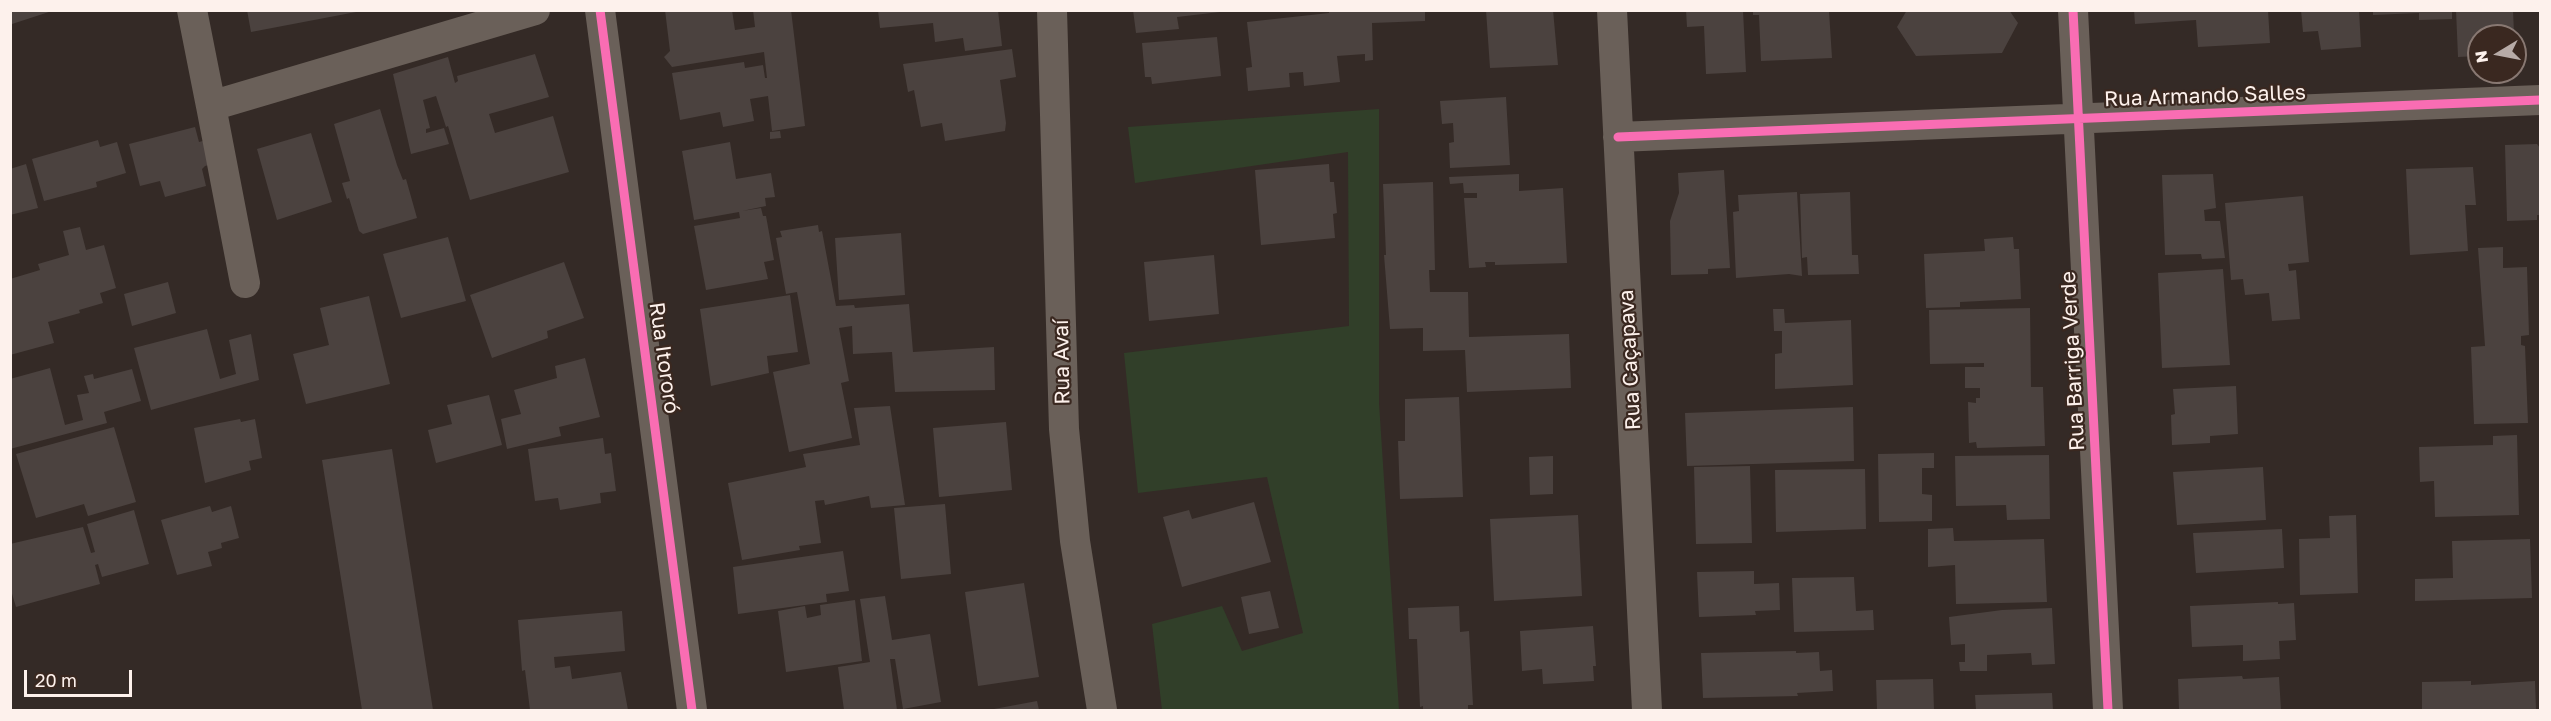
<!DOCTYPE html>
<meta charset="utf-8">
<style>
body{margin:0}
#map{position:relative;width:2551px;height:721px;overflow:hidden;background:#342a26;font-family:"Golos Text",sans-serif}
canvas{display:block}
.frame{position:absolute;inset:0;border:12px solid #fdf1ec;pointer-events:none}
.north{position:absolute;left:2467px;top:24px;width:60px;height:60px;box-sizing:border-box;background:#3a2820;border:2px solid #887872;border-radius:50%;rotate:260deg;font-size:16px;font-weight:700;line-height:24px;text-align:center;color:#fdf1ec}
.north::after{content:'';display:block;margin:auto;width:21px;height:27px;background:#b7aba7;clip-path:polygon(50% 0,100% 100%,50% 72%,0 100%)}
.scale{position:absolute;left:24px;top:670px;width:108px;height:27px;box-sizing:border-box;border:3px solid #fdf1ec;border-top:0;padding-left:8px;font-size:18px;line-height:21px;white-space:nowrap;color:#fdf1ec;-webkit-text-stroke:4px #3a2820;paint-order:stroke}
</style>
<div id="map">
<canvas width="2551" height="721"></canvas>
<div class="frame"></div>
<div class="north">N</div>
<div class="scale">20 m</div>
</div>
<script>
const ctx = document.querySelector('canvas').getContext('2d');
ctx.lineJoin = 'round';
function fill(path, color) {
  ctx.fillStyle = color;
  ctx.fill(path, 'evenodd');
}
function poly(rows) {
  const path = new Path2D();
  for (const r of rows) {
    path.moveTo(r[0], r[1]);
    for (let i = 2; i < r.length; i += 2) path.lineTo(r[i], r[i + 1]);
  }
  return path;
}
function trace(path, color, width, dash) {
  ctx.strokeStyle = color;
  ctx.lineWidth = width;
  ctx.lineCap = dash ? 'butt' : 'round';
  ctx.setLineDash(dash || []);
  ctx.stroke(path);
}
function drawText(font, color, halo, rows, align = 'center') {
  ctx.font = font + ' "Golos Text",sans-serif';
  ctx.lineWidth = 4.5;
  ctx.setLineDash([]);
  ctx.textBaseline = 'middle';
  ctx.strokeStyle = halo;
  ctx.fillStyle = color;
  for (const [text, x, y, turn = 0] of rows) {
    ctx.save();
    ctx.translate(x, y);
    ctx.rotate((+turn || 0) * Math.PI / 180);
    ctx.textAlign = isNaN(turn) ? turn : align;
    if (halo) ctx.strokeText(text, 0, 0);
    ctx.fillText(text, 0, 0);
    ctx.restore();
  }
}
fill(poly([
 [1379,109,1379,403,1399,710,1162,710,1152,624,1222,606,1242,651,1303,633,1267,477,1138,493,1124,353,1349,326,1348,152,1135,183,1128,127]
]), '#313f29');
fill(poly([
 [10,10,52,10,52,11,12,24],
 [247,10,356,10,356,12,251,32],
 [665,10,732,10,735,30,755,27,753,10,791,10,805,126,772,131,768,96,750,99,754,121,723,127,720,112,680,120,672,73,744,62,745,68,763,65,765,78,767,78,764,52,672,67,664,57,670,51],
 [878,10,998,10,1002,46,965,51,963,38,935,42,933,23,880,28],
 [1133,10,1220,10,1220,12,1177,17,1179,29,1136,33],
 [1329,10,1425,10,1425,21,1372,23,1373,60,1365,61,1365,54,1337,56,1340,82,1304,86,1303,72,1289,73,1290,87,1248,91,1246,68,1252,67,1247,22,1329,13],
 [1486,10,1553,10,1558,65,1490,68],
 [1686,10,1743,10,1746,72,1706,74,1704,26,1687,27],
 [1753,10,1829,11,1832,58,1761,61,1759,15,1753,15],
 [1907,10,2009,10,2018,23,2002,53,1916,56,1897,27],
 [2134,10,2268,10,2270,43,2198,47,2196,20,2135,24],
 [2301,10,2359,10,2361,47,2321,50,2318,31,2303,32],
 [2373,10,2452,10,2452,19,2419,20,2419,13,2373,15],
 [2456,10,2513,10,2514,33,2479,36,2479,56,2458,57],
 [1217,37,1221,76,1152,84,1151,77,1145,77,1142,43],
 [1012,49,1016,77,1000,80,1006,123,1005,131,945,141,942,123,921,127,914,90,908,92,903,64],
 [535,54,549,97,489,114,495,133,553,116,569,172,470,200,448,126,446,127,436,96,423,100,430,128,426,129,426,133,444,128,449,144,411,154,393,74,448,57,455,83,458,81,457,76],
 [1506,97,1510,165,1450,168,1449,143,1454,142,1453,123,1442,124,1440,101],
 [380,109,397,165,403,180,406,179,417,218,363,234,359,231,349,198,347,199,342,183,350,181,334,124],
 [195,127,199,142,214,138,220,162,205,166,202,169,206,186,165,197,160,181,140,186,129,144],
 [780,131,781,138,770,139,770,132],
 [311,133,332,202,277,220,257,149],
 [98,140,100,147,117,142,126,173,96,182,97,187,44,201,32,159],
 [730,142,736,179,771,173,775,197,765,198,766,206,742,211,761,208,763,216,766,216,774,260,764,262,768,279,706,290,694,226,740,218,739,212,694,220,682,151],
 [2537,144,2540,148,2540,215,2537,215,2537,220,2507,221,2505,145],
 [26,164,38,208,10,215,10,169],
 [1329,164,1330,182,1334,182,1337,213,1333,214,1335,238,1261,245,1255,170],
 [2473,167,2476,205,2465,205,2468,251,2410,255,2406,169],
 [1724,170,1730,268,1708,269,1708,274,1671,275,1670,221,1679,193,1678,173],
 [1519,174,1519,191,1563,188,1567,263,1495,265,1495,262,1485,262,1486,267,1469,268,1464,198,1477,198,1477,193,1464,193,1463,183,1450,184,1449,177],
 [2213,174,2216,208,2204,210,2205,221,2220,221,2225,258,2202,259,2201,254,2165,255,2162,175],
 [1433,182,1435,270,1429,270,1430,292,1468,292,1469,337,1569,334,1571,388,1467,392,1465,350,1423,351,1423,328,1390,329,1384,255,1386,255,1383,184],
 [1797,192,1802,276,1789,274,1736,278,1733,212,1739,211,1738,195],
 [1850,192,1852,255,1858,255,1859,274,1808,275,1807,257,1802,258,1800,194],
 [2303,196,2309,262,2288,264,2289,271,2296,270,2300,319,2272,321,2269,293,2245,295,2243,279,2231,280,2225,203],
 [818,225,819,232,822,231,836,306,854,305,855,308,909,304,913,352,994,347,995,390,895,392,892,352,853,354,852,326,839,328,849,381,841,383,852,438,789,452,773,372,810,364,797,292,786,294,776,238,782,237,780,231],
 [80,227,86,250,104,245,116,288,100,293,103,303,79,310,80,313,48,322,54,343,10,355,10,279,40,270,38,264,69,255,63,231],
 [901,233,905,295,839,300,835,238],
 [448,237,466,301,401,318,383,254],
 [2013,237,2014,249,2019,249,2021,299,1960,302,1960,307,1926,308,1924,254,1985,251,1984,239],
 [2503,247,2503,268,2527,267,2529,335,2521,336,2521,345,2525,346,2528,423,2474,424,2471,347,2485,346,2478,248],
 [1214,255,1219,314,1149,321,1144,262],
 [564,262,584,318,547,331,548,338,492,358,470,295],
 [2223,269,2230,365,2162,368,2158,273],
 [168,282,176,313,132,326,124,294],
 [790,295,798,352,767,356,769,373,711,386,700,309],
 [369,296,390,384,306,404,293,354,329,345,320,308],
 [2030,308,2031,387,2043,387,2045,446,1977,448,1976,442,1969,443,1968,402,1976,403,1976,398,1980,398,1980,388,1965,388,1965,367,1984,367,1984,363,1930,364,1929,310],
 [1773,309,1784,309,1785,323,1851,320,1853,385,1775,389,1775,354,1782,353,1782,331,1774,331],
 [207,329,220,379,236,374,229,340,251,334,259,380,151,410,134,348],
 [585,358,600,417,559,427,561,436,507,449,501,419,521,414,514,390,557,378,555,366],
 [50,368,65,425,83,420,77,395,89,393,84,376,93,374,94,379,132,369,141,401,104,412,107,423,10,449,10,379],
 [2236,386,2238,434,2210,436,2210,443,2172,445,2171,415,2175,414,2173,389],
 [489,395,502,445,436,463,428,430,452,424,447,405],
 [1459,397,1463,497,1400,499,1398,441,1405,441,1405,399],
 [890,406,905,505,871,508,869,496,825,505,824,500,815,501,821,543,799,546,800,550,742,560,728,483,806,467,803,454,860,445,854,408],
 [1853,407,1854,461,1687,466,1685,413],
 [240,419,241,422,255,419,262,458,249,461,251,470,205,483,194,428],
 [1006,422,1012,490,939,497,933,428],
 [114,427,136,502,88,516,84,504,36,518,16,454],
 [2517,435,2519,515,2435,517,2434,481,2420,482,2419,447,2493,445,2493,436],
 [603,438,605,454,611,453,616,491,600,493,601,503,560,510,558,498,535,501,528,449],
 [392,449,433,710,362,710,322,460],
 [1934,453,1934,468,1922,468,1922,494,1932,495,1932,521,1879,522,1878,454],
 [2049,455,2050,519,2007,520,2006,505,1956,506,1955,456],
 [1553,456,1553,494,1530,495,1529,457],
 [1750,466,1752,543,1696,544,1694,467],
 [2263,467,2266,520,2177,525,2173,472],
 [1865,469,1866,529,1776,532,1775,470],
 [1254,502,1271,562,1182,587,1163,517,1189,510,1192,519],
 [945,504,951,574,901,579,894,508],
 [210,506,212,512,231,506,239,538,221,543,222,548,208,552,212,566,177,575,161,520],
 [134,510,149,564,102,577,98,564,95,565,100,584,16,607,10,587,10,544,83,527,91,553,95,552,87,524],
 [1578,515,1582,596,1494,601,1490,519],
 [2356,515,2358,593,2300,595,2299,539,2330,538,2329,516],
 [1953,528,1954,541,2044,539,2047,602,1956,604,1955,565,1928,567,1928,529],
 [2282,529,2284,568,2196,573,2193,533],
 [2530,539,2532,598,2415,601,2415,579,2453,578,2452,541],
 [843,551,849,591,826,594,827,602,738,614,733,567],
 [1754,571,1754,584,1779,583,1780,610,1755,611,1756,615,1699,617,1697,572],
 [1854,577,1856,611,1873,610,1874,630,1794,632,1792,578],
 [1024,583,1039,677,978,686,965,592],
 [1270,591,1279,628,1249,634,1241,597],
 [885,596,892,640,930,634,941,702,903,709,895,659,890,659,897,710,844,710,838,667,870,662,860,599],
 [855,600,862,661,786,672,778,611,805,606,807,618,821,615,820,605],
 [2278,602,2278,604,2294,603,2296,640,2279,641,2280,659,2243,661,2243,645,2192,647,2190,606],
 [1459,606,1460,632,1469,631,1473,705,1468,705,1468,710,1423,710,1423,706,1420,707,1417,639,1409,639,1408,608],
 [2052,608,2055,664,2032,665,2031,653,1987,655,1987,671,1960,671,1959,662,1965,662,1965,644,1951,645,1949,617,2002,610],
 [622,611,625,651,554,657,555,668,570,666,572,679,621,672,628,710,530,710,525,670,522,671,518,620],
 [1593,626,1596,666,1593,666,1594,681,1543,684,1542,669,1522,671,1520,631],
 [1796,651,1796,653,1819,652,1820,671,1832,670,1833,691,1797,693,1798,696,1703,698,1701,653],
 [2242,676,2243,679,2279,677,2281,710,2179,710,2178,679],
 [1933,679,1934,710,1877,710,1876,680],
 [2471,681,2471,685,2535,681,2536,710,2422,710,2422,682],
 [2052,693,2053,710,1976,710,1975,695],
 [1037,701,1039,710,994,710,994,709]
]), '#4b423f');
trace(poly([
 [192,10,211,106,535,10],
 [600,10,692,710],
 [1052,10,1064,429,1075,541,1102,710],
 [1612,10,1647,710],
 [2073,10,2108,710],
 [211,106,245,283],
 [1618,137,2540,100]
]), '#6a6059', 30);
trace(poly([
 [600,10,692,710],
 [2073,10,2108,710],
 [1618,137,2540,100]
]), '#f96db3', 9);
drawText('21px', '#fdf1ec', '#3a2820', [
 ["Rua Armando Salles",2205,96,-2],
 ["Rua Itororó",664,358,82],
 ["Rua Caçapava",1630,360,-93],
 ["Rua Barriga Verde",2073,361,-93],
 ["Rua Avaí",1062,362,-91]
]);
</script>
